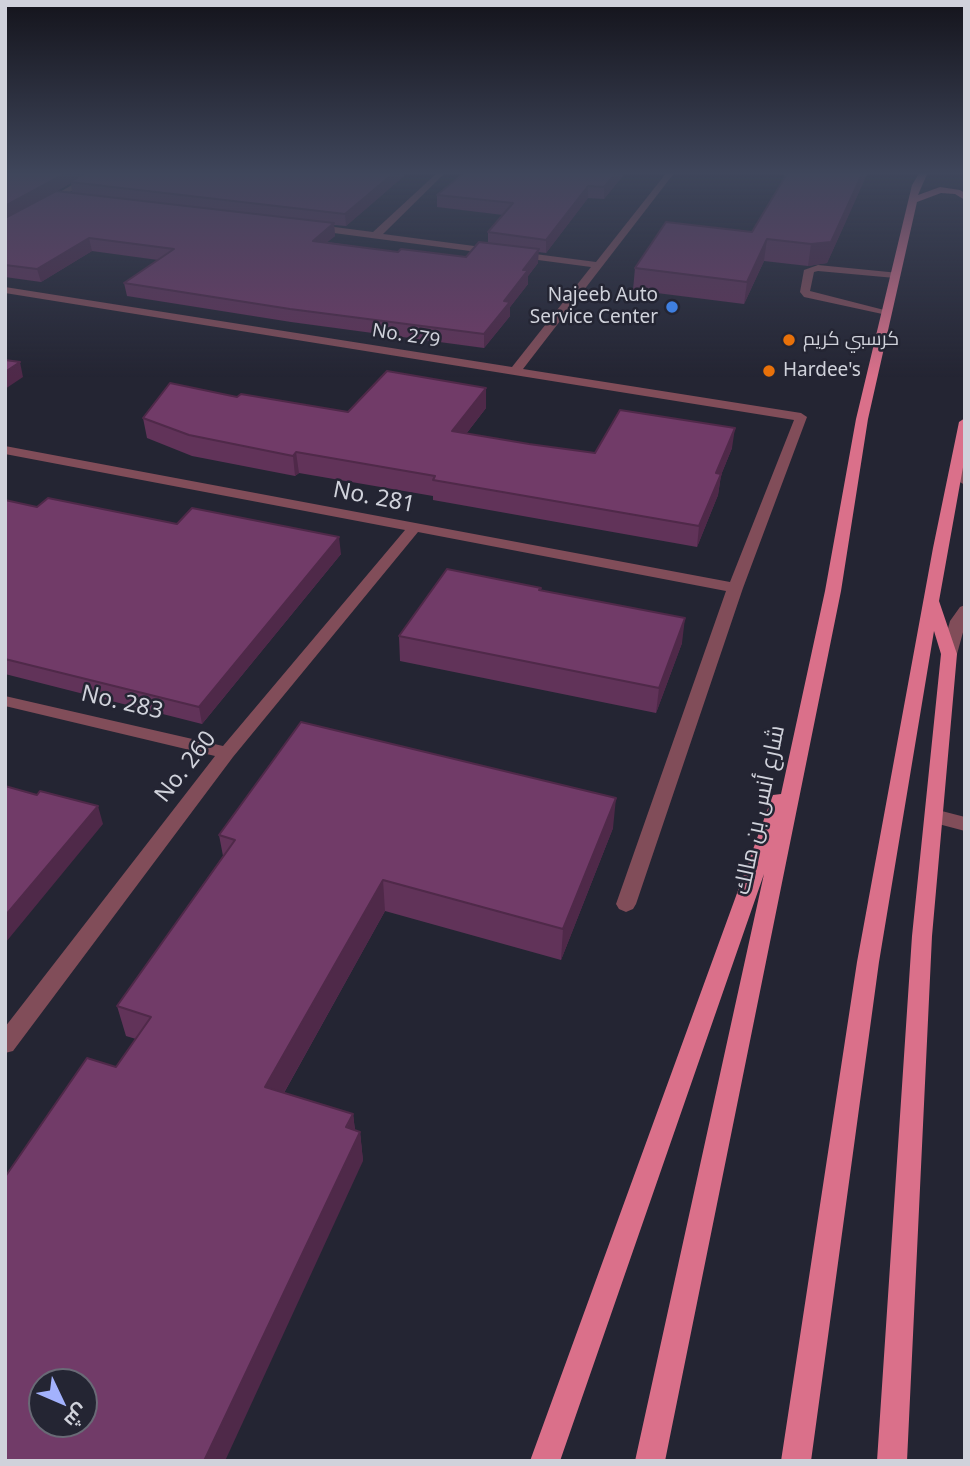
<!DOCTYPE html>
<meta charset="utf-8">
<style>
body{margin:0}
#map{position:relative;width:970px;height:1466px;overflow:hidden;background:#242533;font-family:"Noto Sans",Cairo,sans-serif}
canvas{display:block}
.frame{position:absolute;inset:0;border:7px solid #d0d2db;pointer-events:none}
.north{position:absolute;left:28px;top:1368px;width:70px;height:70px;box-sizing:border-box;background:#242533;border:2px solid #696a76;border-radius:50%;rotate:134deg;font-size:19px;font-weight:700;line-height:28px;text-align:center;color:#d0d2db}
.north::after{content:'';display:block;margin:auto;width:24px;height:32px;background:#a3b2fd;clip-path:polygon(50% 0,100% 100%,50% 72%,0 100%)}
</style>
<div id="map">
<canvas width="970" height="1466"></canvas>
<div class="frame"></div>
<div class="north">ش</div>
</div>
<script>
const ctx = document.querySelector('canvas').getContext('2d');
ctx.lineJoin = 'round';
function poly(rows) {
  const path = new Path2D();
  for (const r of rows) {
    path.moveTo(r[0], r[1]);
    for (let i = 2; i < r.length; i += 2) path.lineTo(r[i], r[i + 1]);
  }
  return path;
}
function fill(path, color) {
  ctx.fillStyle = color;
  ctx.fill(path, 'evenodd');
}
function trace(path, color, width, dash) {
  ctx.strokeStyle = color;
  ctx.lineWidth = width;
  ctx.lineCap = dash ? 'butt' : 'round';
  ctx.setLineDash(dash || []);
  ctx.stroke(path);
}
function drawText(font, color, halo, rows, align = 'center') {
  ctx.font = font + ' "Noto Sans",Cairo,sans-serif';
  ctx.lineWidth = 5;
  ctx.setLineDash([]);
  ctx.textBaseline = 'middle';
  ctx.strokeStyle = halo;
  ctx.fillStyle = color;
  for (const [text, x, y, turn = 0] of rows) {
    ctx.save();
    ctx.translate(x, y);
    ctx.rotate((+turn || 0) * Math.PI / 180);
    ctx.textAlign = isNaN(turn) ? turn : align;
    if (halo) ctx.strokeText(text, 0, 0);
    ctx.fillText(text, 0, 0);
    ctx.restore();
  }
}
fill(poly([
 [95,172,104,172,5,230,5,223,95,172],
 [438,172,446,172,383,234,596,262,667,172,675,172,523,369,801,413,807,417,743,588,636,904,633,909,626,912,619,909,616,904,726,591,418,532,233,757,13,1051,5,1053,5,1027,215,756,5,706,5,696,223,746,405,530,5,454,5,446,730,582,794,420,5,293,5,287,512,367,591,267,311,230,306,227,311,224,373,232,438,172],
 [818,265,899,273,899,277,895,278,818,271,814,272,810,291,892,312,887,315,804,297,800,292,804,270,818,265],
 [959,452,965,455,965,485,958,481,952,456,959,452],
 [965,605,965,625,957,654,949,659,943,657,941,654,950,621,960,607,965,605],
 [934,809,965,817,965,831,927,821,925,816,927,811,934,809]
]), '#814d59');
fill(poly([
 [920,172,928,172,918,195,940,187,960,190,965,193,965,200,955,194,941,193,917,202,868,419,841,591,665,1461,635,1461,764,874,560,1461,530,1461,771,800,773,795,781,794,825,591,856,419,912,185,920,172],
 [965,418,965,456,939,601,957,654,932,936,907,1461,877,1461,912,936,941,654,934,631,879,962,811,1461,781,1461,857,962,933,548,959,422,965,418]
]), '#da708a');
fill(poly([
 [5,172,224,172,404,176,346,226,334,225,335,236,327,242,398,252,466,257,488,243,488,232,503,215,437,207,437,195,626,172,604,199,588,198,546,253,538,252,538,263,528,276,528,284,510,307,510,316,484,348,291,322,127,296,124,283,158,260,92,251,41,282,5,277],
 [71,183,72,192,57,191],
 [749,172,868,172,827,263,808,266,764,261,744,304,633,290,635,268,752,232,786,175],
 [237,397,348,412,486,408,466,434,529,444,595,453,732,448,721,475,718,495,697,547,433,500,433,496,299,473,295,476,192,456,147,438,143,418],
 [5,500,37,507,177,524,341,554,202,724,5,674],
 [541,588,541,591,682,643,656,713,400,661,399,636],
 [613,828,561,960,385,911,284,1093,353,1114,355,1130,360,1132,363,1161,116,1067,136,1039,126,1036,117,1006,223,856,219,835]
]), '#613359');
fill(poly([
 [68,172,91,172,5,220,5,206],
 [395,172,404,172,404,176,346,226,345,214],
 [617,172,626,172,604,199,604,187],
 [863,172,868,172,827,263,808,266,811,244],
 [588,186,588,198,546,253,546,240],
 [334,223,335,236,314,253,313,241],
 [89,238,92,251,41,282,37,269],
 [767,239,764,261,744,304,747,282],
 [539,249,538,263,528,276,528,284,510,307,510,316,484,348,484,334,523,270],
 [20,362,23,377,5,389,5,372],
 [486,388,486,408,452,452,452,431],
 [735,428,732,448,721,475,718,495,697,547,699,526,716,473],
 [296,452,299,473,295,476,293,456],
 [339,537,341,554,202,724,199,707],
 [685,618,682,643,656,713,659,688],
 [616,798,613,828,561,960,563,929],
 [98,806,103,824,6,942,5,916],
 [383,880,385,911,271,1116,265,1087],
 [353,1114,356,1140,360,1132,363,1161,225,1461,204,1461]
]), '#4f2949');
const building = poly([
 [5,172,68,172,5,206,5,172],
 [87,172,395,172,345,214,70,182,87,172],
 [465,172,617,172,604,187,588,186,546,240,488,232,513,203,437,195,465,172],
 [788,172,863,172,831,242,811,244,767,239,747,282,635,268,666,222,752,232,788,172],
 [56,191,334,223,313,241,398,252,401,249,466,257,479,242,539,249,523,270,528,270,504,301,510,302,484,334,290,309,124,283,174,249,89,238,37,269,5,265,5,218,56,191],
 [5,360,20,362,5,372,5,360],
 [387,371,486,388,452,431,529,444,595,453,620,410,735,428,716,473,721,474,699,526,433,480,435,476,296,452,293,456,189,435,143,418,170,383,237,397,241,394,348,412,387,371],
 [48,498,177,524,192,508,339,537,199,707,5,659,5,500,37,507,48,498],
 [447,569,541,588,539,590,685,618,659,688,399,636,447,569],
 [301,722,616,798,563,929,383,880,265,1087,353,1114,346,1127,360,1132,204,1461,5,1461,5,1177,87,1058,116,1067,151,1017,117,1006,235,840,219,835,301,722],
 [42,1382,84,1382,84,1424,42,1424,42,1382],
 [5,786,37,795,40,791,98,806,5,916,5,786]
]);
fill(building, '#713b68');
trace(building, '#4f2949', 2);
const sky = ctx.createLinearGradient(0, 0, 0, 377);
sky.addColorStop(0, '#14141c');
sky.addColorStop(0.46, '#3f465b');
sky.addColorStop(1, '#3f465b00');
ctx.fillStyle = sky;
ctx.fillRect(0, 0, 970, 377);
for (const [x, y, r, color] of [
 [672,307,7,"#3f7fe0"],
 [789,340,7,"#e8710a"],
 [769,371,7,"#e8710a"]
]) {
  const dot = new Path2D();
  dot.arc(x, y, r, 0, 2 * Math.PI);
  ctx.fillStyle = color;
  ctx.fill(dot);
  trace(dot, '#242533', 2.5);
}
drawText('19px', '#d0d2db', '#242533', [
 ["Najeeb Auto",658,296,"right"],
 ["Service Center",658,318,"right"],
 ["كرسبي كريم",803,340],
 ["Hardee's",783,371]
], 'left');
drawText('19px', '#d0d2db', '#242533', [
 ["No. 279",406,336,9]
]);
drawText('23px', '#d0d2db', '#242533', [
 ["No. 281",374,498,11],
 ["No. 283",122,703,13],
 ["No. 260",186,767,-52],
 ["شارع أنس بن مالك",760,810,-78]
]);
</script>
